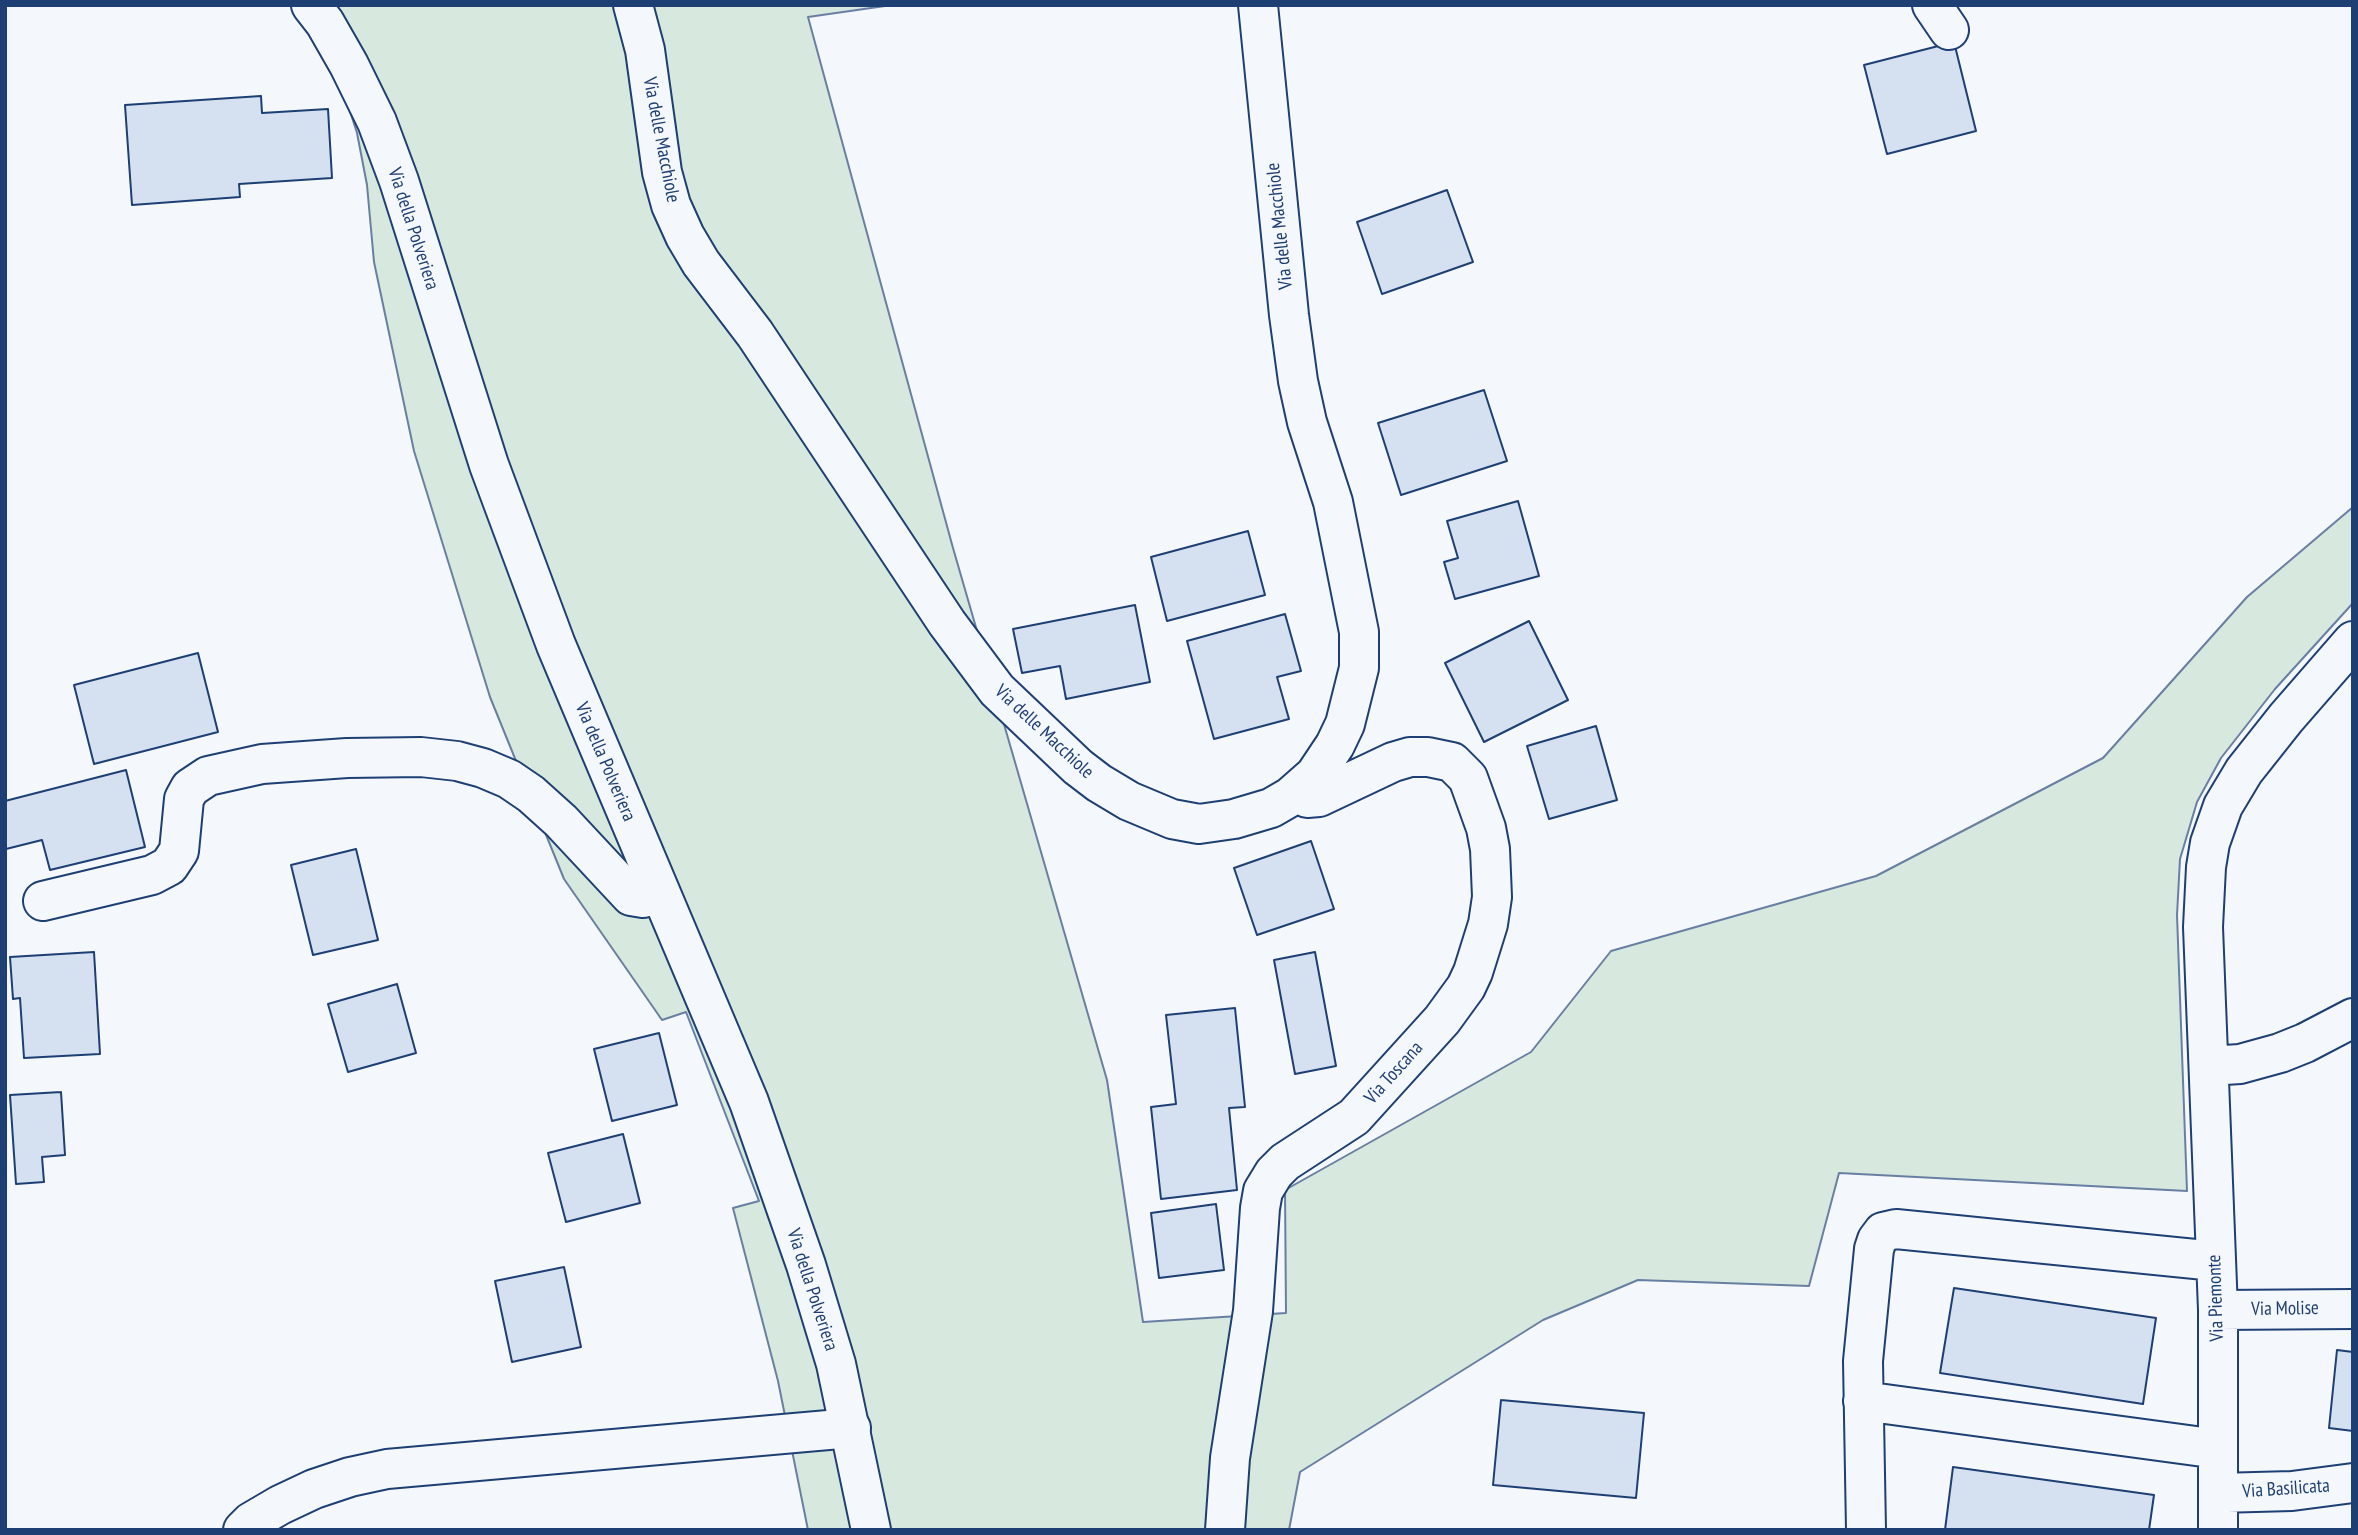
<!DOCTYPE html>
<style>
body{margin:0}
#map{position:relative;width:2358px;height:1535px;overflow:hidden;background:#f4f7fb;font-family:"PT Sans Narrow",sans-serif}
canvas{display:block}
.frame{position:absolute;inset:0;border:7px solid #1d3f73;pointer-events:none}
</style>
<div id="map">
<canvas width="2358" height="1535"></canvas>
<div class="frame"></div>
</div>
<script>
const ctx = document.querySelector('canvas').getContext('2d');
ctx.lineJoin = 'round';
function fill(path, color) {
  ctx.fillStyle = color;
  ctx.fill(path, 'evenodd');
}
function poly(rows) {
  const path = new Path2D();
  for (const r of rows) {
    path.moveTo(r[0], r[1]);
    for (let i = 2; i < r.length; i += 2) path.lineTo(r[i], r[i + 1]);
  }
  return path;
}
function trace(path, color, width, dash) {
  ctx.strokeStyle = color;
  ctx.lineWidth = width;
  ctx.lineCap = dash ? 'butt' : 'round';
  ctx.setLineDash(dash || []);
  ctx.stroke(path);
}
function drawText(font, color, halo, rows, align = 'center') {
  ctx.font = font + ' "PT Sans Narrow",sans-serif';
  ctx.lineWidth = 5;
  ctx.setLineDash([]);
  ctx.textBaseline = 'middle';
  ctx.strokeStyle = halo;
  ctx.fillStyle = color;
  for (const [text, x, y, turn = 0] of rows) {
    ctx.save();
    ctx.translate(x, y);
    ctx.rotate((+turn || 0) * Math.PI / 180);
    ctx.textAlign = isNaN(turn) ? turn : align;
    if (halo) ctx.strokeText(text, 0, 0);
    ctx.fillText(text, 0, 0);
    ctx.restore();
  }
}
const green = poly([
 [302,5,892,5,808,17,953,548,1107,1080,1143,1322,1286,1313,1285,1190,1531,1052,1611,951,1876,876,2103,758,2247,597,2353,507,2353,603,2275,689,2221,758,2197,802,2180,859,2177,915,2187,1191,1839,1173,1809,1286,1638,1280,1543,1320,1300,1472,1289,1530,808,1530,778,1381,733,1208,759,1201,686,1012,662,1020,564,879,490,697,414,451,374,262,367,185,357,133,339,77,302,5]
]);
fill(green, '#d7e8df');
trace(green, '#687fa3', 2);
const building = poly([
 [1954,42,1976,131,1887,154,1864,65,1954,42],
 [261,96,262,113,328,109,332,178,239,184,240,197,132,205,125,105,261,96],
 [1447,190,1473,262,1382,294,1357,222,1447,190],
 [1484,390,1507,461,1401,495,1378,423,1484,390],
 [1518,501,1539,576,1455,599,1444,562,1458,558,1447,521,1518,501],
 [1248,531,1265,595,1167,621,1151,557,1248,531],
 [1135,605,1150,682,1066,699,1060,666,1022,673,1013,629,1135,605],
 [1285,614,1301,671,1277,677,1289,719,1214,739,1187,641,1285,614],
 [1529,621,1568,700,1484,742,1445,663,1529,621],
 [198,653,218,732,94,764,74,685,198,653],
 [1596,726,1617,800,1549,819,1527,746,1596,726],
 [126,770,145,847,50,870,42,840,6,849,5,801,126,770],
 [1311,841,1334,909,1257,935,1234,868,1311,841],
 [356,849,378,940,313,955,291,865,356,849],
 [94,952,100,1054,24,1058,20,998,13,999,10,957,94,952],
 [1315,952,1336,1066,1295,1074,1274,960,1315,952],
 [397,984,416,1053,348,1072,328,1004,397,984],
 [1235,1008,1245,1107,1229,1108,1237,1190,1161,1199,1151,1107,1176,1104,1166,1015,1235,1008],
 [659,1033,677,1105,612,1121,594,1049,659,1033],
 [61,1092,65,1155,42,1157,44,1182,16,1184,10,1095,61,1092],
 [623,1134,640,1203,566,1222,548,1153,623,1134],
 [1216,1204,1224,1270,1159,1278,1151,1213,1216,1204],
 [564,1267,581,1347,512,1362,495,1281,564,1267],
 [1954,1288,2156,1318,2143,1404,1940,1373,1954,1288],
 [2337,1350,2353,1352,2353,1431,2329,1428,2337,1350],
 [1501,1400,1644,1413,1636,1498,1493,1485,1501,1400],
 [1953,1467,2154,1495,2149,1530,1945,1530,1953,1467]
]);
fill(building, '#d5e0f0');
trace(building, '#1d3f73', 2);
const minor = poly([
 [633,5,645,50,662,172,671,205,685,236,701,263,755,334,947,623,997,690,1078,767,1099,783,1129,801,1172,819,1199,824,1234,819,1271,808,1290,797,1315,775,1335,745,1345,724,1359,668,1359,632,1333,502,1307,422,1298,381,1289,315,1258,5],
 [1932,5,1949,30],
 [43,901,152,875,169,866,179,851,184,799,190,788,208,776,262,764,347,758,421,757,457,761,483,768,509,779,531,794,561,821,631,896,643,898,660,892],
 [2209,1066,2240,1064,2280,1053,2305,1043,2353,1018],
 [2218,1310,2353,1309],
 [1863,1401,2218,1449],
 [2218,1493,2292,1491,2353,1483],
 [243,1530,251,1522,280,1505,314,1489,350,1477,387,1469,851,1428],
 [1225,1530,1230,1458,1253,1311,1260,1208,1263,1191,1274,1173,1285,1162,1354,1117,1442,1020,1466,987,1473,972,1488,924,1492,897,1490,849,1486,828,1468,778,1452,762,1428,757,1410,757,1393,762,1319,797,1307,798,1297,792],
 [1866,1530,1863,1361,1874,1249,1877,1240,1883,1232,1896,1229,2215,1261],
 [2218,1530,2218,1310,2203,927,2206,867,2210,843,2223,806,2244,771,2286,718,2353,641]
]);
const major = poly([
 [311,5,325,23,349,65,377,122,399,181,489,465,556,645,749,1102,806,1265,836,1364,871,1530]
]);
trace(minor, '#1d3f73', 42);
trace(major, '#1d3f73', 42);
trace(minor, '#f4f7fb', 38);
trace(major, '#f4f7fb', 38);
drawText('19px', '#1d3f73', '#f4f7fb', [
 ["Via delle Macchiole",661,140,79],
 ["Via delle Macchiole",1280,226,-96],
 ["Via della Polveriera",413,229,72],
 ["Via delle Macchiole",1044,732,43],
 ["Via della Polveriera",605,762,67],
 ["Via Toscana",1394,1073,-48],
 ["Via della Polveriera",812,1290,72],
 ["Via Piemonte",2216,1298,-92],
 ["Via Molise",2285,1309,-1],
 ["Via Basilicata",2286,1489,-4]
]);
</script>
